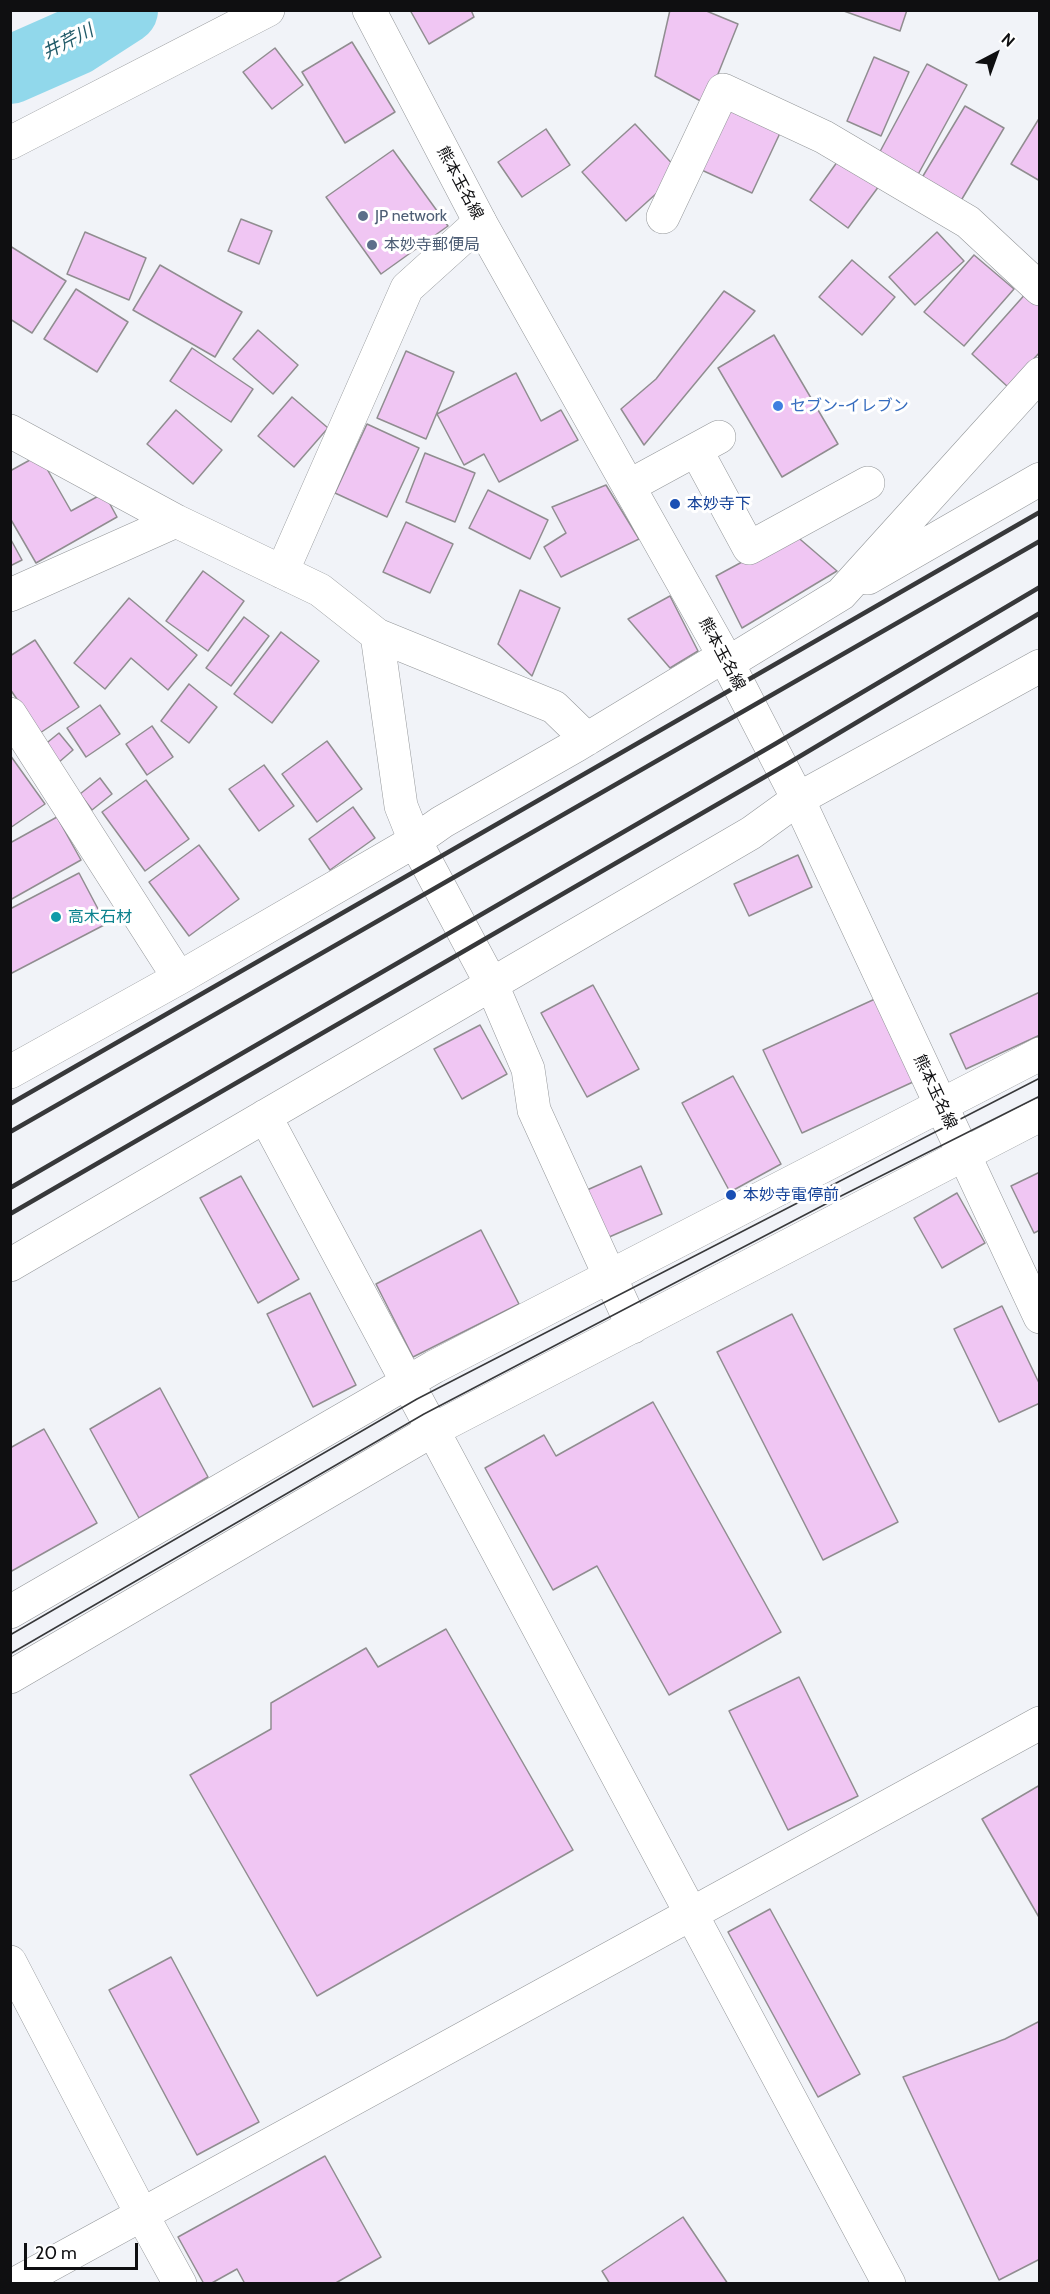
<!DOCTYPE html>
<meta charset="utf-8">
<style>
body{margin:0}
#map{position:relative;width:1050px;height:2294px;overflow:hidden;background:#f1f3f8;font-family:Cabin,sans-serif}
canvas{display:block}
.frame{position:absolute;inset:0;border:12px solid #0f0f11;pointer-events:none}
.north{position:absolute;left:966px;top:24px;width:60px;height:60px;-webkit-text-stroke:4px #fff;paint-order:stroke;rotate:41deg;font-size:16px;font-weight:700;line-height:24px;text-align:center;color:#0f0f11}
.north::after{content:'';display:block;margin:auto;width:21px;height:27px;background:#0f0f11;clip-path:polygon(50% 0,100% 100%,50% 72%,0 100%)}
.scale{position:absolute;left:24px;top:2243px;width:114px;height:27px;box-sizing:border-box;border:3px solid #0f0f11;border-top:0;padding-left:8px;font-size:18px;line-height:21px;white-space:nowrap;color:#0f0f11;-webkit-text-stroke:4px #fff;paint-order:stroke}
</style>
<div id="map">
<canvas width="1050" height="2294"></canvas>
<div class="frame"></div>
<div class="north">N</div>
<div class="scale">20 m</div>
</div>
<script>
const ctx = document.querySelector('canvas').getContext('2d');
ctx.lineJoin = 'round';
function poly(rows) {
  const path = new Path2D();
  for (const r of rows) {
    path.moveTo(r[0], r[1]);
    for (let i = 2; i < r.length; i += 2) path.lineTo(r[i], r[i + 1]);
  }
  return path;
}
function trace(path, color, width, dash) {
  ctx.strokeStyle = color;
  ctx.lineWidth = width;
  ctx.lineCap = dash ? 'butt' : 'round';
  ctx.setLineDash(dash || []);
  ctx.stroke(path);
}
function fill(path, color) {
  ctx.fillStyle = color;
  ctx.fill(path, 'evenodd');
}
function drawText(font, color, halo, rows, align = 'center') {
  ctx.font = font + ' Cabin,"Noto Sans JP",sans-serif';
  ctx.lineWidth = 6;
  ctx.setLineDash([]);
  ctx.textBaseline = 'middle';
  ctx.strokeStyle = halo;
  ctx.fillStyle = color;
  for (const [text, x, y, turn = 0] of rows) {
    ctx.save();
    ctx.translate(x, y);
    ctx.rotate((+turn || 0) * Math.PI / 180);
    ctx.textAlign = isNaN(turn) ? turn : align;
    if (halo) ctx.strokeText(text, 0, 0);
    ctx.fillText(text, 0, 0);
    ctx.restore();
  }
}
trace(poly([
 [10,70,76,41,124,10]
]), '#91d8eb', 68);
const building = poly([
 [410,10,471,10,474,17,429,44,410,10],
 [670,10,704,10,738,24,706,104,655,76,670,10],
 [841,10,907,10,900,31,841,10],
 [352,42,395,112,345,143,302,72,352,42],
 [275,48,303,85,272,109,243,72,275,48],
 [874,57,909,72,881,136,847,121,874,57],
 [927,64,967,85,915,180,876,159,927,64],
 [724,104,781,131,752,193,695,167,724,104],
 [965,106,1004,128,959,204,920,181,965,106],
 [1040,117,1040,181,1011,164,1040,117],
 [635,124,680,172,626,221,582,172,635,124],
 [546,129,570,165,522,197,498,162,546,129],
 [393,150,448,226,381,274,326,197,393,150],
 [840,158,879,186,848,228,810,200,840,158],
 [241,219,272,231,259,264,228,251,241,219],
 [85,232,146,258,129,300,67,274,85,232],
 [937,232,964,261,915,305,889,277,937,232],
 [10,246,66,281,32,333,10,319,10,246],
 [974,255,1014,289,964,346,924,312,974,255],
 [852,260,895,297,862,335,819,297,852,260],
 [160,265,242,312,215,357,133,310,160,265],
 [76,289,128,322,97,372,44,339,76,289],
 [724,291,755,311,644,445,621,409,656,379,724,291],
 [1028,291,1040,302,1040,352,1008,387,972,354,1028,291],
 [258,330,298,365,273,394,233,359,258,330],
 [774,335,838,444,782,477,718,368,774,335],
 [192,348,253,389,231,422,170,381,192,348],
 [406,351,454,372,426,439,377,418,406,351],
 [516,373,541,421,561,410,578,440,499,482,484,454,464,465,437,414,516,373],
 [292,397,328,428,294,467,258,436,292,397],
 [176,410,222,450,193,484,147,444,176,410],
 [367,424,419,448,387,517,335,493,367,424],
 [425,453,475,473,455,522,406,502,425,453],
 [39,455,71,511,104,493,117,517,36,563,10,518,10,471,39,455],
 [606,485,639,539,561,577,544,547,566,533,552,507,606,485],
 [488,490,548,520,530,559,469,528,488,490],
 [406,522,453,544,430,593,383,572,406,522],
 [794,534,837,571,742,628,716,576,794,534],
 [10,538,22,560,10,566,10,538],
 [203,571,244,601,208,651,166,621,203,571],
 [520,590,560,608,532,676,498,644,520,590],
 [670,596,698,651,670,668,628,619,670,596],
 [129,598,197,655,168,690,131,658,105,689,74,663,129,598],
 [244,617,269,636,231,686,206,668,244,617],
 [281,632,319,661,272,723,234,694,281,632],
 [35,640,79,707,40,733,10,689,10,656,35,640],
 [189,684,217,707,189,743,161,721,189,684],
 [100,705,120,734,86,757,67,728,100,705],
 [152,726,173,757,147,775,126,744,152,726],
 [59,733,73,750,58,763,43,746,59,733],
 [327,741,362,789,317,822,282,774,327,741],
 [10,755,45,804,10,828,10,755],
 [264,765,294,806,259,831,229,789,264,765],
 [100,778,112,794,92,810,80,794,100,778],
 [146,780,189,839,145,871,102,812,146,780],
 [353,807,375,838,330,870,309,839,353,807],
 [57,817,81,860,10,900,10,843,57,817],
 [199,845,239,899,189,936,149,882,199,845],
 [798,855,812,887,749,916,734,884,798,855],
 [79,873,106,924,10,974,10,909,79,873],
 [593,985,639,1069,587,1097,541,1013,593,985],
 [1040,992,1040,1035,966,1069,950,1034,1040,992],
 [875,999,913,1082,802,1133,763,1050,875,999],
 [480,1025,507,1074,462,1099,434,1049,480,1025],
 [733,1076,781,1164,730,1192,682,1103,733,1076],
 [641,1166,662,1214,600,1241,578,1194,641,1166],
 [1040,1172,1040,1230,1034,1233,1011,1186,1040,1172],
 [241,1176,299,1279,258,1303,200,1198,241,1176],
 [957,1193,985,1243,942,1268,914,1218,957,1193],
 [481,1230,519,1304,413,1357,376,1284,481,1230],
 [310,1293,356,1385,313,1407,267,1314,310,1293],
 [1002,1306,1040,1385,1040,1403,999,1422,954,1329,1002,1306],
 [792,1314,898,1522,823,1560,717,1352,792,1314],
 [160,1388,208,1477,139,1518,90,1429,160,1388],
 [653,1402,781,1632,669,1695,597,1566,553,1590,485,1468,544,1435,556,1456,653,1402],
 [44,1429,97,1523,10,1572,10,1448,44,1429],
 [446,1629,573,1850,317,1996,190,1775,271,1729,271,1703,366,1648,378,1667,446,1629],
 [799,1677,858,1796,788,1830,729,1711,799,1677],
 [1040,1785,1040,1919,982,1819,1040,1785],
 [770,1909,860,2074,818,2097,728,1932,770,1909],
 [171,1957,259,2122,197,2155,109,1990,171,1957],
 [1040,2021,1040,2259,999,2280,903,2077,1005,2039,1040,2021],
 [325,2156,381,2257,334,2284,245,2284,237,2269,210,2284,204,2284,178,2237,325,2156],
 [683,2217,728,2284,610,2284,602,2271,683,2217]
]);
fill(building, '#f0c6f3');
trace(building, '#908d90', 1.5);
const minor = poly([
 [10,143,268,10],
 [663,217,723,90,824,137,968,222,1040,289],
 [10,431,176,521,320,590,377,635,401,806,415,841,492,985,528,1069,534,1110,633,1327],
 [696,450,749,548,868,483],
 [629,486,719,437],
 [282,572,407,288,480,222],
 [868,578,1040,479],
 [10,595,176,521],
 [377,635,554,707,587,739],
 [728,663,841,594,1040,374],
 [10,714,179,978],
 [10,1072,179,978,415,841,442,822,577,745,724,656],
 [265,1116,889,2284],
 [10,1265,751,833,798,799,1040,666],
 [10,1612,434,1367,1040,1054],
 [10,1677,433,1430,1040,1115],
 [10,1962,141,2213,180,2284],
 [15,2284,1040,1723]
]);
const major = poly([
 [369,10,480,222,724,656,798,799,1040,1317]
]);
trace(minor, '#939699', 34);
trace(major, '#939699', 34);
trace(minor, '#fff', 33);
trace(major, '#fff', 33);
trace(poly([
 [10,1635,417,1399,1040,1078],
 [10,1654,424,1414,841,1196,1040,1096]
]), '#37383a', 1.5);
trace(poly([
 [10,1104,1040,512],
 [10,1132,1040,541],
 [10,1188,775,744,1040,587],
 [10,1214,787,764,1040,613]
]), '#37383a', 4.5);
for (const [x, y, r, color] of [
 [363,216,6,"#5c6f8a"],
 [372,245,6,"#5c6f8a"],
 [778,406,6,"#3f7fe0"],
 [675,504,6,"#1a4fb4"],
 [56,917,6,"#0f9aa8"],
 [731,1195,6,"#1a4fb4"]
]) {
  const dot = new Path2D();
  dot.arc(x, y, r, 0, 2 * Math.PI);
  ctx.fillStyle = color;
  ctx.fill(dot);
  trace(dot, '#fff', 2);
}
drawText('16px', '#0f0f11', '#fff', [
 ["熊本玉名線",460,183,62],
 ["熊本玉名線",722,654,62],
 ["熊本玉名線",935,1092,65]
]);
drawText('16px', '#4e5e75', '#fff', [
 ["JP network",375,216],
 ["本妙寺郵便局",384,245]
], 'left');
drawText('16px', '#366cbe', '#fff', [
 ["セブン-イレブン",790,406]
], 'left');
drawText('16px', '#164399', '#fff', [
 ["本妙寺下",687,504],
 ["本妙寺電停前",743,1195]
], 'left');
drawText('16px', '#0d838f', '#fff', [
 ["高木石材",68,917]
], 'left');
drawText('italic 18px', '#215b69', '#fff', [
 ["井芹川",68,42,-27]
]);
</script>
